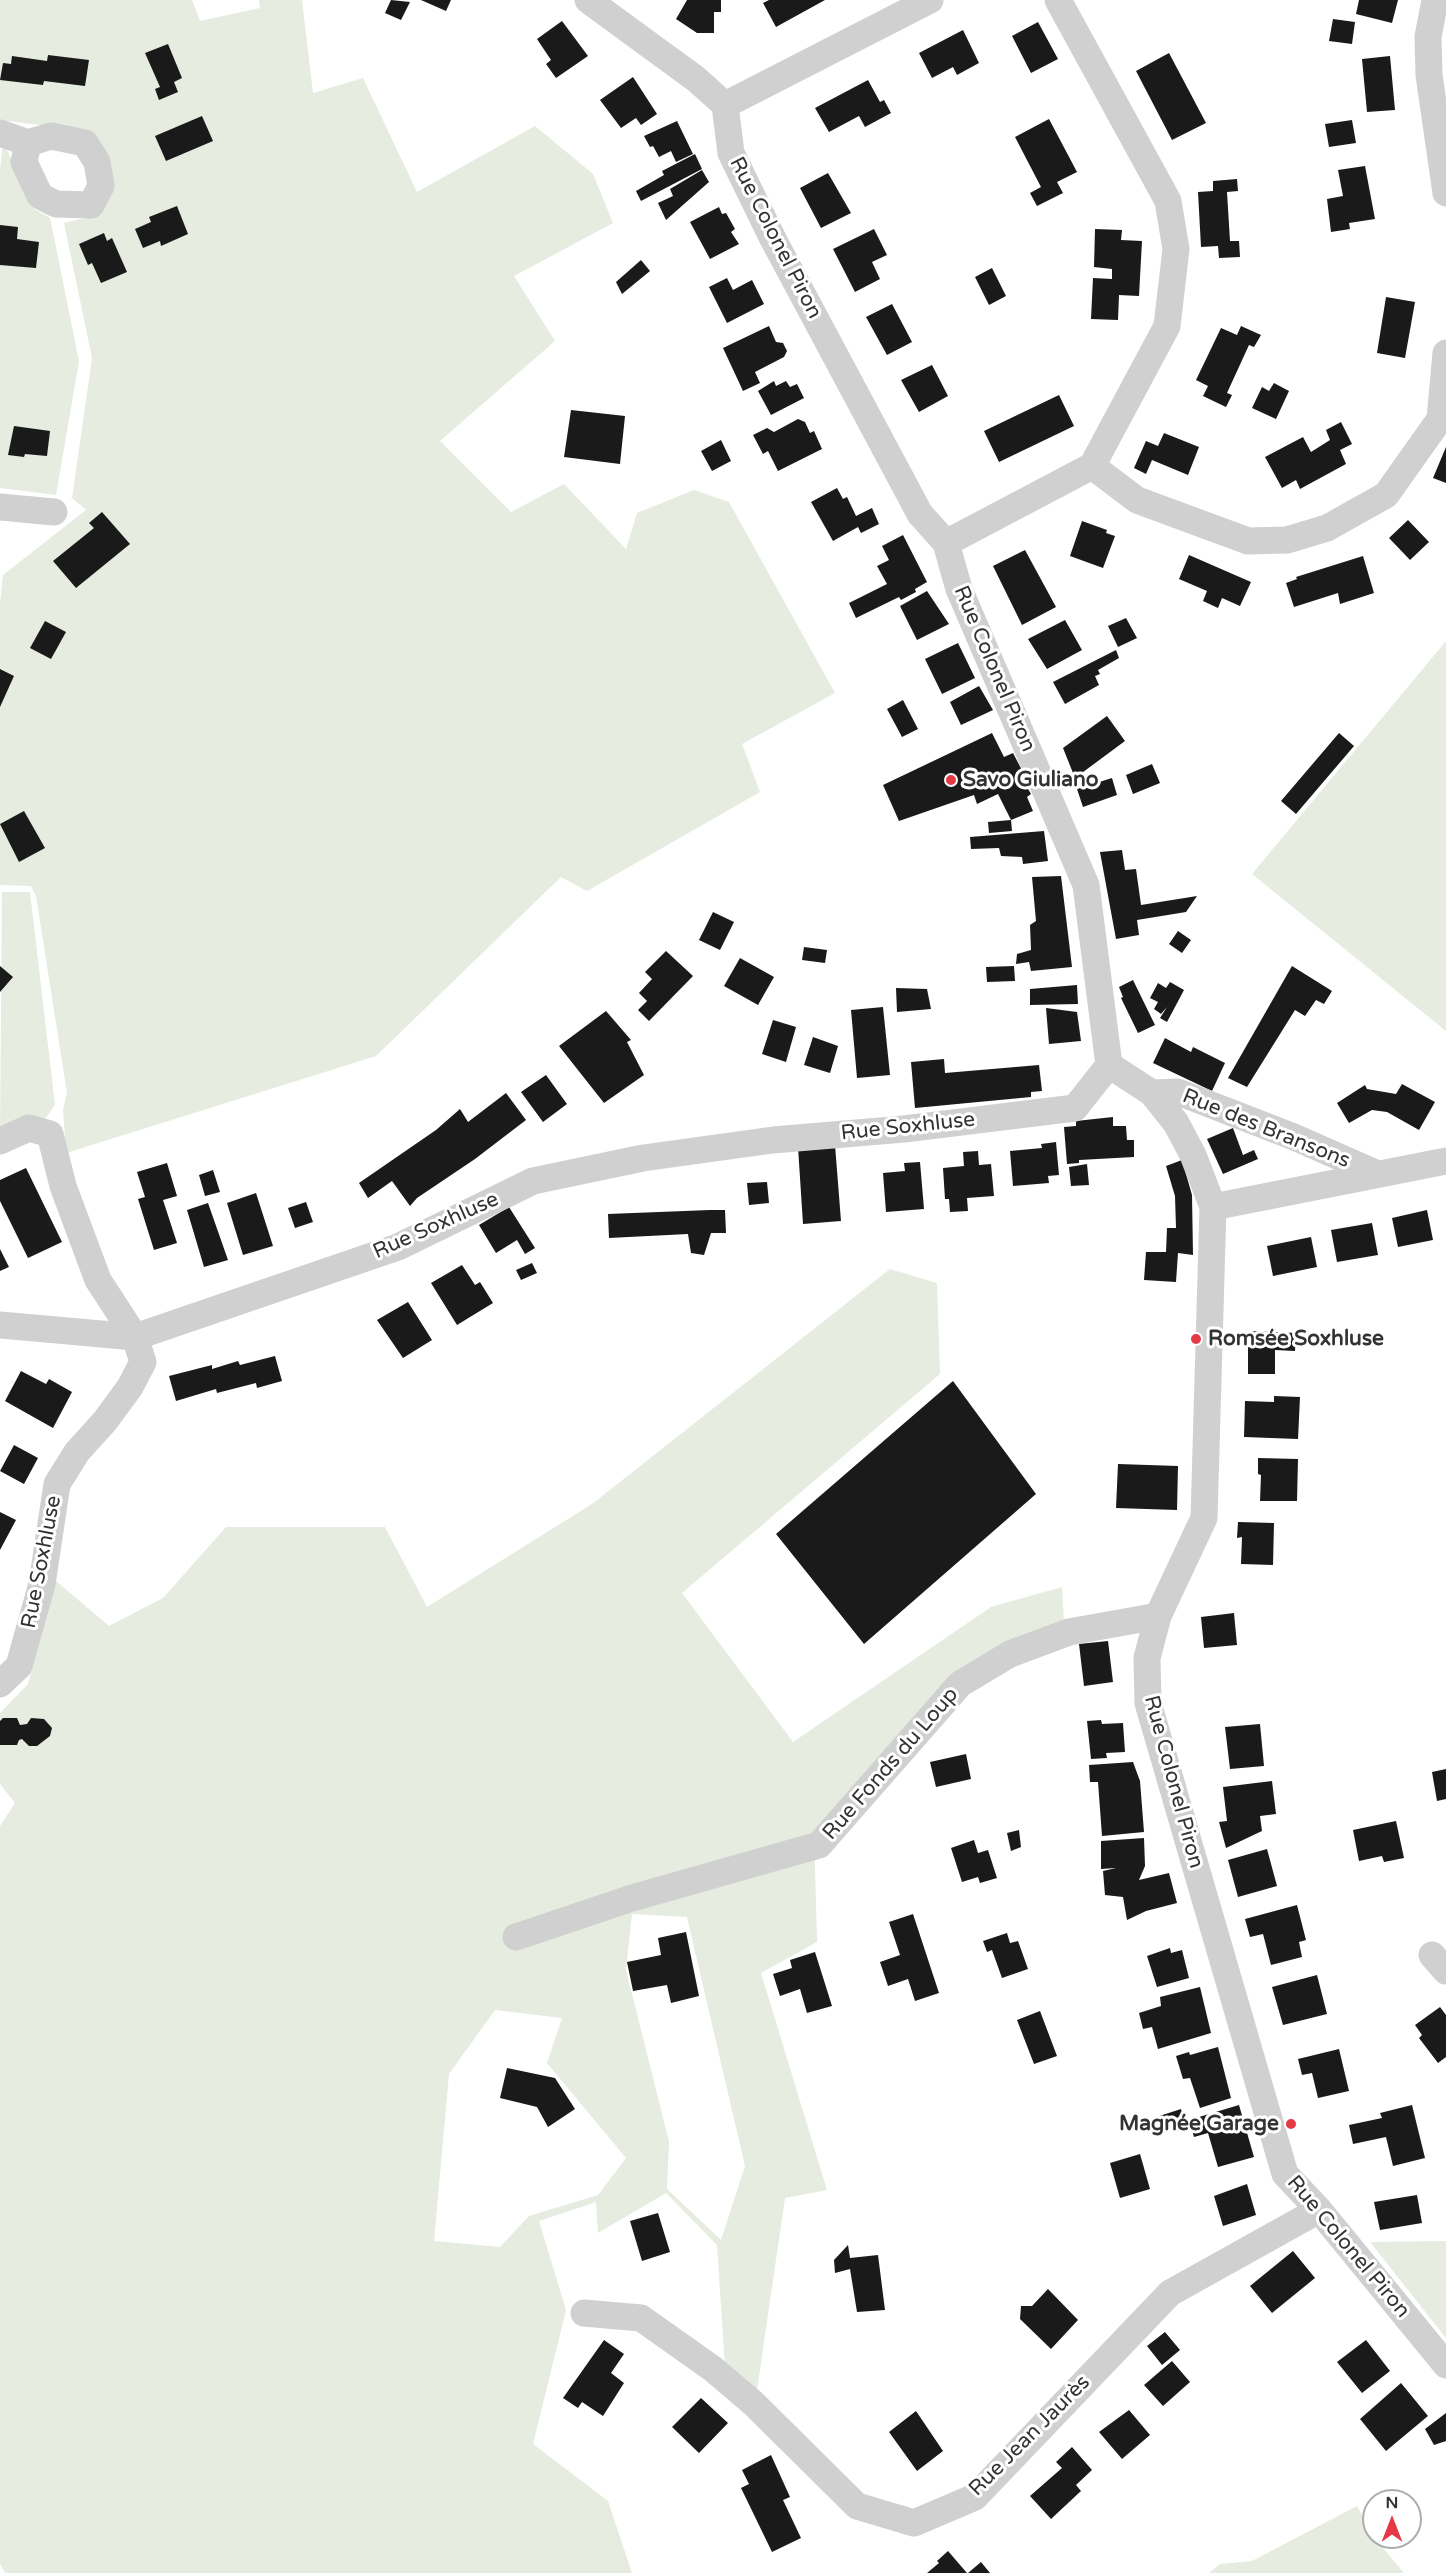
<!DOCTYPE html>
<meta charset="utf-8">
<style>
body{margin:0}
#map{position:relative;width:1446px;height:2573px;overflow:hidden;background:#fff;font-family:"Varela Round",sans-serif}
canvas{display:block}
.north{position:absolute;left:1362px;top:2489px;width:60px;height:60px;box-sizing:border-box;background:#fff;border:2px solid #adadad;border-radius:50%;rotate:0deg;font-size:16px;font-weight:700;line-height:24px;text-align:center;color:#333}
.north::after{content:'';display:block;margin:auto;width:21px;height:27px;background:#e63946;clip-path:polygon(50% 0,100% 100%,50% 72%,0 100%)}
</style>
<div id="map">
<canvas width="1446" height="2573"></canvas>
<div class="north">N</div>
</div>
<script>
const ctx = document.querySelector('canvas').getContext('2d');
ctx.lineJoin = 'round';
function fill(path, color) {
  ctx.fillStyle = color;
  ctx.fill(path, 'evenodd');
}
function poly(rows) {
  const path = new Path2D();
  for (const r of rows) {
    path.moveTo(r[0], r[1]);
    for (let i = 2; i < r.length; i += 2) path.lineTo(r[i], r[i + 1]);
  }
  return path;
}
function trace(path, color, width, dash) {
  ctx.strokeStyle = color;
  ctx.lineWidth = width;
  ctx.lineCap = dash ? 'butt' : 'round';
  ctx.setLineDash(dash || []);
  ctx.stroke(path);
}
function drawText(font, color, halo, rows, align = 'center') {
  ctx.font = font + ' "Varela Round",sans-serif';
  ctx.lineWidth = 6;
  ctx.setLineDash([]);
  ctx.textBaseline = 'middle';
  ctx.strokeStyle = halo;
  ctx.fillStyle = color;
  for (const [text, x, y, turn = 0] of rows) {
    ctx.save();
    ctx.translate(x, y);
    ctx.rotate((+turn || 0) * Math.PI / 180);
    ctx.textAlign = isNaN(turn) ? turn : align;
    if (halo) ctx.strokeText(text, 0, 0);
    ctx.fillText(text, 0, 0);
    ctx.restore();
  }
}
fill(poly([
 [0,0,192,0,200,21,260,8,259,0,302,0,313,93,363,78,417,192,535,126,593,174,613,223,514,276,555,341,440,441,511,512,564,484,626,549,637,513,694,490,729,502,835,693,742,744,760,792,587,891,561,877,376,1056,66,1153,63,1110,67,1093,36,896,31,886,0,885,0,603,3,575,86,510,72,498,92,358,64,223,89,217,107,164,94,132,0,120],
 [3,141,34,209,50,218,79,361,56,495,0,488,0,171],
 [1446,641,1446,1031,1252,874],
 [2,892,30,892,55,1105,45,1119,0,1137],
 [890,1269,937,1283,940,1374,682,1593,793,1742,991,1607,1062,1587,1064,1625,967,1664,814,1831,817,1942,761,1973,827,2190,785,2198,757,2390,725,2367,717,2245,666,2193,598,2233,596,2202,539,2221,566,2310,533,2444,608,2501,632,2573,5,2573,0,2564,0,1826,15,1803,0,1784,0,1713,28,1684,56,1581,109,1626,163,1598,226,1527,385,1527,427,1607,592,1504],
 [632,1914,687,1917,745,2166,721,2240,667,2189,669,2142,626,1970],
 [495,2010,562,2018,547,2063,626,2158,598,2195,529,2216,500,2247,434,2241,449,2074],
 [1446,2241,1446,2338,1370,2242],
 [1357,2506,1374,2537,1404,2573,1209,2573,1220,2564,1252,2561]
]), '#e6ecdf');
fill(poly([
 [391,0,410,2,401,20,385,13],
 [421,0,451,0,446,11],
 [687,0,721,0,721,12,714,12,714,33,697,33,676,19],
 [769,0,825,0,776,27,763,3],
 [1359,0,1398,0,1392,23,1356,14],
 [1333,19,1355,22,1352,44,1329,41],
 [562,21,588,56,556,78,546,64,551,60,537,39],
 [1038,22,1058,59,1031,73,1012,36],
 [963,30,979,63,957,75,953,67,932,78,919,53],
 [168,44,182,78,174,82,178,92,159,100,155,89,160,87,145,53],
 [1169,53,1206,123,1172,140,1136,71],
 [48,55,89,60,85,86,44,81,43,85,0,80,3,63,11,64,12,56,47,61],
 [1390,56,1395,110,1367,112,1362,59],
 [633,77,657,114,641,125,636,118,621,128,600,100],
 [868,80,880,102,884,100,891,113,865,127,859,116,829,132,815,108],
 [202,116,213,141,166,161,155,136],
 [1049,119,1077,172,1057,182,1063,193,1037,206,1030,193,1041,187,1015,137],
 [1352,120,1356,143,1329,147,1325,124],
 [677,121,693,154,676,162,671,151,659,157,653,146,650,147,644,136],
 [695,154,702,169,641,201,636,191,664,175,662,171],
 [1365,166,1375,219,1349,223,1350,229,1331,232,1327,199,1343,196,1338,170],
 [702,170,709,182,666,220,658,203,673,196,670,189],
 [828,173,851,213,821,228,800,188],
 [1237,179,1238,191,1227,192,1230,241,1239,241,1240,257,1219,258,1218,246,1201,247,1198,192,1213,191,1213,181],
 [177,206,188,234,161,246,160,241,143,248,135,229,151,222,149,217],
 [719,207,722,214,726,213,735,229,731,232,739,244,710,259,690,222],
 [0,225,18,227,17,239,39,242,36,268,0,265],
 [874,229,887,255,872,262,880,279,855,292,833,249],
 [1095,229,1122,230,1121,240,1142,241,1139,296,1119,295,1118,320,1091,319,1093,278,1112,279,1112,269,1094,267],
 [104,233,107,241,112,238,127,272,101,283,92,263,88,265,79,244],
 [641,260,650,271,622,294,616,282],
 [992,268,1006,296,989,305,975,277],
 [727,278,733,290,752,280,764,304,727,323,709,287],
 [1386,297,1415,302,1405,358,1377,353],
 [892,304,912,342,887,355,866,317],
 [769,326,776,342,783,343,787,351,784,357,755,372,760,383,743,391,723,348],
 [1241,326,1261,335,1254,347,1249,345,1227,393,1232,395,1226,407,1203,396,1208,386,1196,380,1221,328,1237,335],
 [932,365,948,396,919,412,901,380],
 [774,381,776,386,786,381,790,387,797,384,804,398,771,415,758,391],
 [1274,383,1289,391,1276,419,1252,408,1262,387,1269,391],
 [1059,395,1074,426,999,462,984,431],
 [571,410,625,416,620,464,564,457],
 [798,419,805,422,810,433,814,431,822,449,778,471,768,451,763,454,753,435,767,428,774,432],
 [1341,422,1352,444,1340,450,1346,464,1300,489,1296,480,1282,488,1265,457,1303,437,1311,452,1330,440,1326,430],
 [14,426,50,431,47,456,25,454,24,457,8,455],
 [1164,433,1199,447,1188,475,1152,460,1146,474,1134,468,1146,441,1158,446],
 [721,440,731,461,712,471,701,451],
 [1446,447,1446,483,1433,478],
 [837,488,843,499,847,497,856,516,872,508,879,524,861,533,858,527,833,541,811,502],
 [102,512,130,544,76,588,53,561,94,528,89,523],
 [1408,520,1429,542,1410,560,1389,538],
 [1082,521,1107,530,1106,533,1115,536,1103,568,1070,556],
 [903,535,927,582,915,589,916,592,901,600,899,597,856,618,849,603,887,584,877,566,889,560,882,546],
 [1025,550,1056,607,1022,625,993,566],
 [1189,555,1251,582,1240,606,1222,598,1218,608,1203,601,1207,591,1179,579],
 [1363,556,1374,593,1340,604,1338,593,1294,607,1286,583,1297,579,1296,577],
 [927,591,949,624,917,640,900,606],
 [1126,618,1137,638,1118,647,1108,626],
 [1065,620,1082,650,1047,669,1028,639],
 [45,621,66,632,51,659,30,648],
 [958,643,975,678,942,694,925,659],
 [1116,650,1119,658,1098,670,1100,674,1095,676,1099,685,1065,704,1053,682],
 [0,669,14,676,0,707],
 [979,686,993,710,961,725,950,702],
 [903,700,918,729,902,737,887,709],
 [1107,716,1125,741,1075,778,1063,748],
 [992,733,1004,757,1013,753,1024,774,1020,775,1031,794,1027,797,1033,811,1011,820,998,794,977,804,974,795,899,821,883,785],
 [1339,733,1354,746,1296,814,1281,801],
 [1152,764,1160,783,1133,794,1126,775],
 [1112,778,1117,795,1083,807,1077,789],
 [24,811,45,848,19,862,0,824],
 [1011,820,1012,831,989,833,988,822],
 [1044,831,1048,861,1023,864,1022,857,1001,856,999,848,971,849,970,837],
 [1122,850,1125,870,1136,869,1141,905,1197,896,1186,912,1137,920,1139,935,1116,939,1100,852],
 [1061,876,1072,967,1031,971,1029,962,1016,964,1017,954,1031,950,1030,925,1036,921,1032,877],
 [713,912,734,922,720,950,699,940],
 [1178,931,1191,940,1182,953,1169,944],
 [804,947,827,950,825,963,802,960],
 [666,951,693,976,649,1021,638,1010,647,1001,639,993,652,979,645,972],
 [740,958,774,977,758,1005,724,986],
 [0,966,13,977,0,992],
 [1014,966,1015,981,987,982,986,967],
 [1292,966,1332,991,1324,1004,1316,1000,1305,1016,1295,1010,1247,1087,1228,1078],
 [1133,980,1155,1025,1138,1033,1121,998,1123,997,1119,987],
 [1170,982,1184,990,1167,1022,1160,1018,1167,1007,1161,1014,1154,1009,1158,1002,1150,998,1158,983,1166,988],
 [1077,985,1078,1004,1030,1005,1030,989],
 [896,988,927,989,931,1009,897,1012],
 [883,1007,890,1075,857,1078,851,1010],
 [1046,1008,1077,1012,1081,1041,1049,1044],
 [606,1011,631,1040,627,1042,644,1075,604,1103,559,1046],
 [773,1020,796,1027,786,1062,762,1054],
 [813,1037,838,1046,830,1073,804,1065],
 [1165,1038,1191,1052,1193,1047,1225,1063,1212,1091,1153,1063],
 [944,1059,945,1073,1039,1065,1042,1091,1031,1092,1031,1097,915,1108,911,1062],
 [546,1075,567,1104,543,1122,521,1092],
 [1402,1084,1435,1102,1419,1130,1387,1112,1372,1110,1349,1123,1337,1103,1365,1085,1367,1089,1396,1094],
 [506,1093,526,1120,475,1159,417,1198,410,1206,392,1181,368,1198,359,1183,436,1130,460,1109,468,1122],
 [1113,1117,1113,1126,1126,1126,1127,1140,1134,1140,1134,1157,1079,1160,1079,1163,1067,1164,1064,1127,1076,1126,1076,1121],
 [1233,1128,1243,1155,1254,1150,1258,1159,1223,1174,1207,1139],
 [1056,1142,1059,1175,1048,1176,1049,1183,1013,1186,1010,1151,1042,1148,1041,1144],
 [835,1145,841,1221,803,1224,798,1147],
 [978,1151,979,1165,991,1164,994,1196,967,1198,968,1211,950,1212,949,1199,945,1199,943,1168,964,1166,963,1152],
 [1182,1160,1192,1195,1193,1255,1178,1253,1176,1282,1144,1280,1146,1252,1166,1252,1167,1228,1176,1228,1175,1196,1166,1166],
 [920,1162,924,1209,886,1212,883,1173,905,1171,904,1163],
 [167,1163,177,1196,163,1200,177,1243,154,1250,138,1199,145,1197,137,1172],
 [1087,1164,1089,1185,1071,1186,1069,1167],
 [26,1168,62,1242,28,1258,0,1201,0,1180],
 [213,1170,220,1192,205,1196,199,1175],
 [767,1182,769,1203,749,1205,747,1183],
 [256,1193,273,1246,243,1255,227,1203],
 [306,1202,313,1222,295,1228,288,1208],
 [208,1203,228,1260,204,1267,187,1210],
 [509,1207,535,1248,525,1254,517,1240,496,1253,479,1225],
 [710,1210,725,1210,726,1233,711,1233,704,1255,691,1253,688,1234,609,1238,608,1214],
 [1427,1210,1433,1240,1398,1247,1392,1218],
 [1372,1223,1378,1255,1337,1262,1331,1230],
 [1311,1237,1317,1267,1273,1276,1267,1246],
 [0,1249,9,1267,0,1271],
 [532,1263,537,1273,521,1280,516,1270],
 [462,1265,475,1285,480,1282,493,1303,457,1325,431,1283],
 [408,1302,432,1340,403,1358,377,1320],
 [1248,1331,1296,1333,1295,1351,1275,1350,1275,1374,1248,1374],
 [275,1356,282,1381,257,1388,256,1383,217,1393,216,1389,176,1401,169,1376,212,1365,212,1369,238,1361,240,1365],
 [21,1371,46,1384,49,1379,72,1392,53,1428,5,1401],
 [953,1381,1036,1494,864,1644,776,1534],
 [1274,1396,1300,1397,1298,1439,1244,1437,1245,1401,1274,1402],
 [14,1445,38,1458,24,1484,0,1471],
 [1258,1458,1298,1459,1297,1501,1260,1501,1261,1475,1258,1474],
 [1118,1464,1178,1466,1177,1510,1116,1508],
 [0,1512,16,1520,0,1550],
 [1238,1522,1274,1523,1273,1565,1241,1564,1242,1537,1237,1538],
 [1234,1613,1237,1645,1204,1648,1201,1617],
 [1108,1641,1113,1682,1084,1686,1079,1644],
 [3,1718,17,1718,20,1725,27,1724,31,1718,44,1719,52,1728,50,1736,37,1746,29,1746,22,1739,19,1740,17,1745,0,1745,0,1721],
 [1101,1720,1102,1724,1123,1723,1125,1752,1106,1753,1107,1758,1091,1759,1087,1721],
 [1260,1724,1264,1766,1230,1769,1225,1727],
 [966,1754,971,1779,936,1787,930,1762],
 [1133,1762,1140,1781,1144,1832,1102,1836,1098,1782,1090,1782,1089,1765],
 [1446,1769,1446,1799,1437,1801,1432,1772],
 [1272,1781,1276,1814,1260,1816,1262,1831,1226,1848,1219,1822,1227,1821,1223,1787],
 [1396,1821,1404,1858,1384,1862,1382,1856,1359,1861,1353,1830],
 [1019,1830,1021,1847,1011,1851,1007,1833],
 [1144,1838,1145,1866,1139,1880,1169,1873,1177,1903,1146,1911,1127,1920,1123,1897,1105,1895,1103,1871,1116,1868,1101,1869,1101,1841],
 [974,1840,978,1853,988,1850,997,1878,980,1883,978,1877,962,1882,951,1848],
 [1267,1849,1277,1886,1238,1897,1228,1860],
 [1297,1905,1306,1940,1299,1942,1302,1957,1271,1965,1263,1934,1250,1937,1245,1919],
 [913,1914,939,1993,915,2001,908,1979,888,1986,880,1962,900,1955,889,1922],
 [686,1932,699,1996,671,2003,667,1985,633,1991,627,1962,661,1955,658,1938],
 [1007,1933,1010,1943,1018,1941,1028,1969,1002,1978,992,1950,987,1952,983,1941],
 [1170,1948,1171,1953,1182,1950,1189,1978,1157,1987,1147,1956],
 [815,1952,832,2006,807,2013,800,1989,780,1996,773,1974,792,1968,790,1960],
 [1317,1975,1327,2014,1283,2025,1272,1987],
 [1200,1987,1211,2033,1158,2049,1152,2027,1143,2029,1139,2013,1161,2006,1160,1997],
 [1440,2007,1446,2015,1446,2057,1438,2063,1419,2038,1422,2035,1415,2025],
 [1040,2011,1057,2056,1034,2064,1017,2020],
 [1218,2047,1231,2098,1200,2108,1190,2078,1183,2079,1176,2056,1189,2052,1190,2055],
 [1339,2049,1349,2091,1318,2098,1312,2073,1302,2075,1298,2059],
 [507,2068,555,2078,575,2109,548,2127,537,2107,500,2098],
 [1239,2105,1254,2157,1218,2167,1208,2133,1194,2137,1189,2120],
 [1412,2105,1425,2158,1393,2166,1386,2137,1353,2144,1349,2125,1382,2118,1380,2113],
 [1181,2109,1184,2122,1151,2133,1147,2120],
 [1140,2154,1150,2189,1120,2198,1110,2163],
 [1247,2184,1256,2215,1223,2226,1214,2196],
 [1417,2195,1422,2223,1380,2230,1374,2202],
 [658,2213,670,2252,642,2261,630,2221],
 [848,2245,850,2258,878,2255,885,2310,857,2312,850,2269,835,2273,834,2260],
 [1293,2251,1315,2278,1272,2313,1250,2286],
 [1048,2289,1078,2320,1051,2349,1020,2319,1021,2306,1032,2306],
 [1165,2332,1180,2350,1162,2365,1147,2346],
 [604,2340,624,2354,611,2373,624,2383,603,2416,582,2402,578,2408,563,2398],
 [1366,2340,1390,2371,1362,2393,1337,2362],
 [1172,2361,1190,2382,1163,2406,1144,2385],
 [1401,2383,1428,2416,1386,2451,1360,2419],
 [701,2398,728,2423,699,2453,672,2427],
 [1129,2410,1150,2435,1122,2459,1099,2432],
 [916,2411,943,2451,917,2471,889,2432],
 [1446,2413,1446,2441,1434,2445,1425,2429],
 [1072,2447,1092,2470,1076,2485,1081,2491,1051,2519,1030,2496,1062,2468,1056,2462],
 [771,2455,790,2497,783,2500,801,2538,772,2552,741,2488,749,2484,742,2470],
 [948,2551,967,2573,927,2573,939,2563,937,2561],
 [981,2562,990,2573,968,2573]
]), '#1a1a1a');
trace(poly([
 [588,0,696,79,725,105,731,153,773,239,920,514,946,543,959,589,1086,885,1109,1065,1152,1093,1176,1123,1193,1155,1213,1207,1204,1518,1158,1616,1147,1658,1148,1703,1285,2174,1319,2210,1446,2365],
 [1058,0,1168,201,1176,249,1167,326,1092,466],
 [1435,0,1428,37,1429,75,1446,193],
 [725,105,930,0],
 [0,133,28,143,51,136,85,143,97,162,101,186,91,205,56,204,40,196,24,162,28,143],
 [1092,466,1137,500,1248,541,1287,540,1327,528,1386,495,1440,419,1446,353],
 [0,507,54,512],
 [946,543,1092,466],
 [1152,1093,1178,1092,1294,1137,1378,1174],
 [0,1141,29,1128,50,1134,63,1186,98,1280,135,1337,143,1362,130,1387,105,1421,77,1452,57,1484,42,1584,19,1666,0,1684],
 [1213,1207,1446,1161],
 [0,1325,135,1337,398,1247,533,1181,643,1158,773,1140,904,1129,1075,1108,1109,1065],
 [516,1937,632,1898,819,1845,960,1684,1010,1654,1069,1632,1158,1616],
 [1432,1955,1446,1971],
 [584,2313,641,2318,713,2369,753,2403,857,2506,914,2523,975,2497,1170,2293,1319,2210]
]), '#d0d0d0', 27);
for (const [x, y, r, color] of [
 [951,780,6,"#e63946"],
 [1196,1339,6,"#e63946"],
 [1291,2124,6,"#e63946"]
]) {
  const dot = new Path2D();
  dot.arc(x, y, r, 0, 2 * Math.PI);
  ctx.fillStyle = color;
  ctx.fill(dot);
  trace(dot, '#fff', 2);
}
drawText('21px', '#333', '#fff', [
 ["Rue Colonel Piron",775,238,63],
 ["Rue Colonel Piron",994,669,67],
 ["Rue Soxhluse",908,1127,-6],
 ["Rue des Bransons",1266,1129,22],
 ["Rue Soxhluse",436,1226,-24],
 ["Rue Soxhluse",42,1562,-79],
 ["Rue Fonds du Loup",891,1764,-49],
 ["Rue Colonel Piron",1173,1782,75],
 ["Rue Colonel Piron",1348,2247,50],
 ["Rue Jean Jaurès",1030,2436,-45]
]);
drawText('bold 21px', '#333', '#fff', [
 ["Savo Giuliano",963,780],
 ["Romsée Soxhluse",1208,1339],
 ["Magnée Garage",1279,2124,"right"]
], 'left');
</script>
